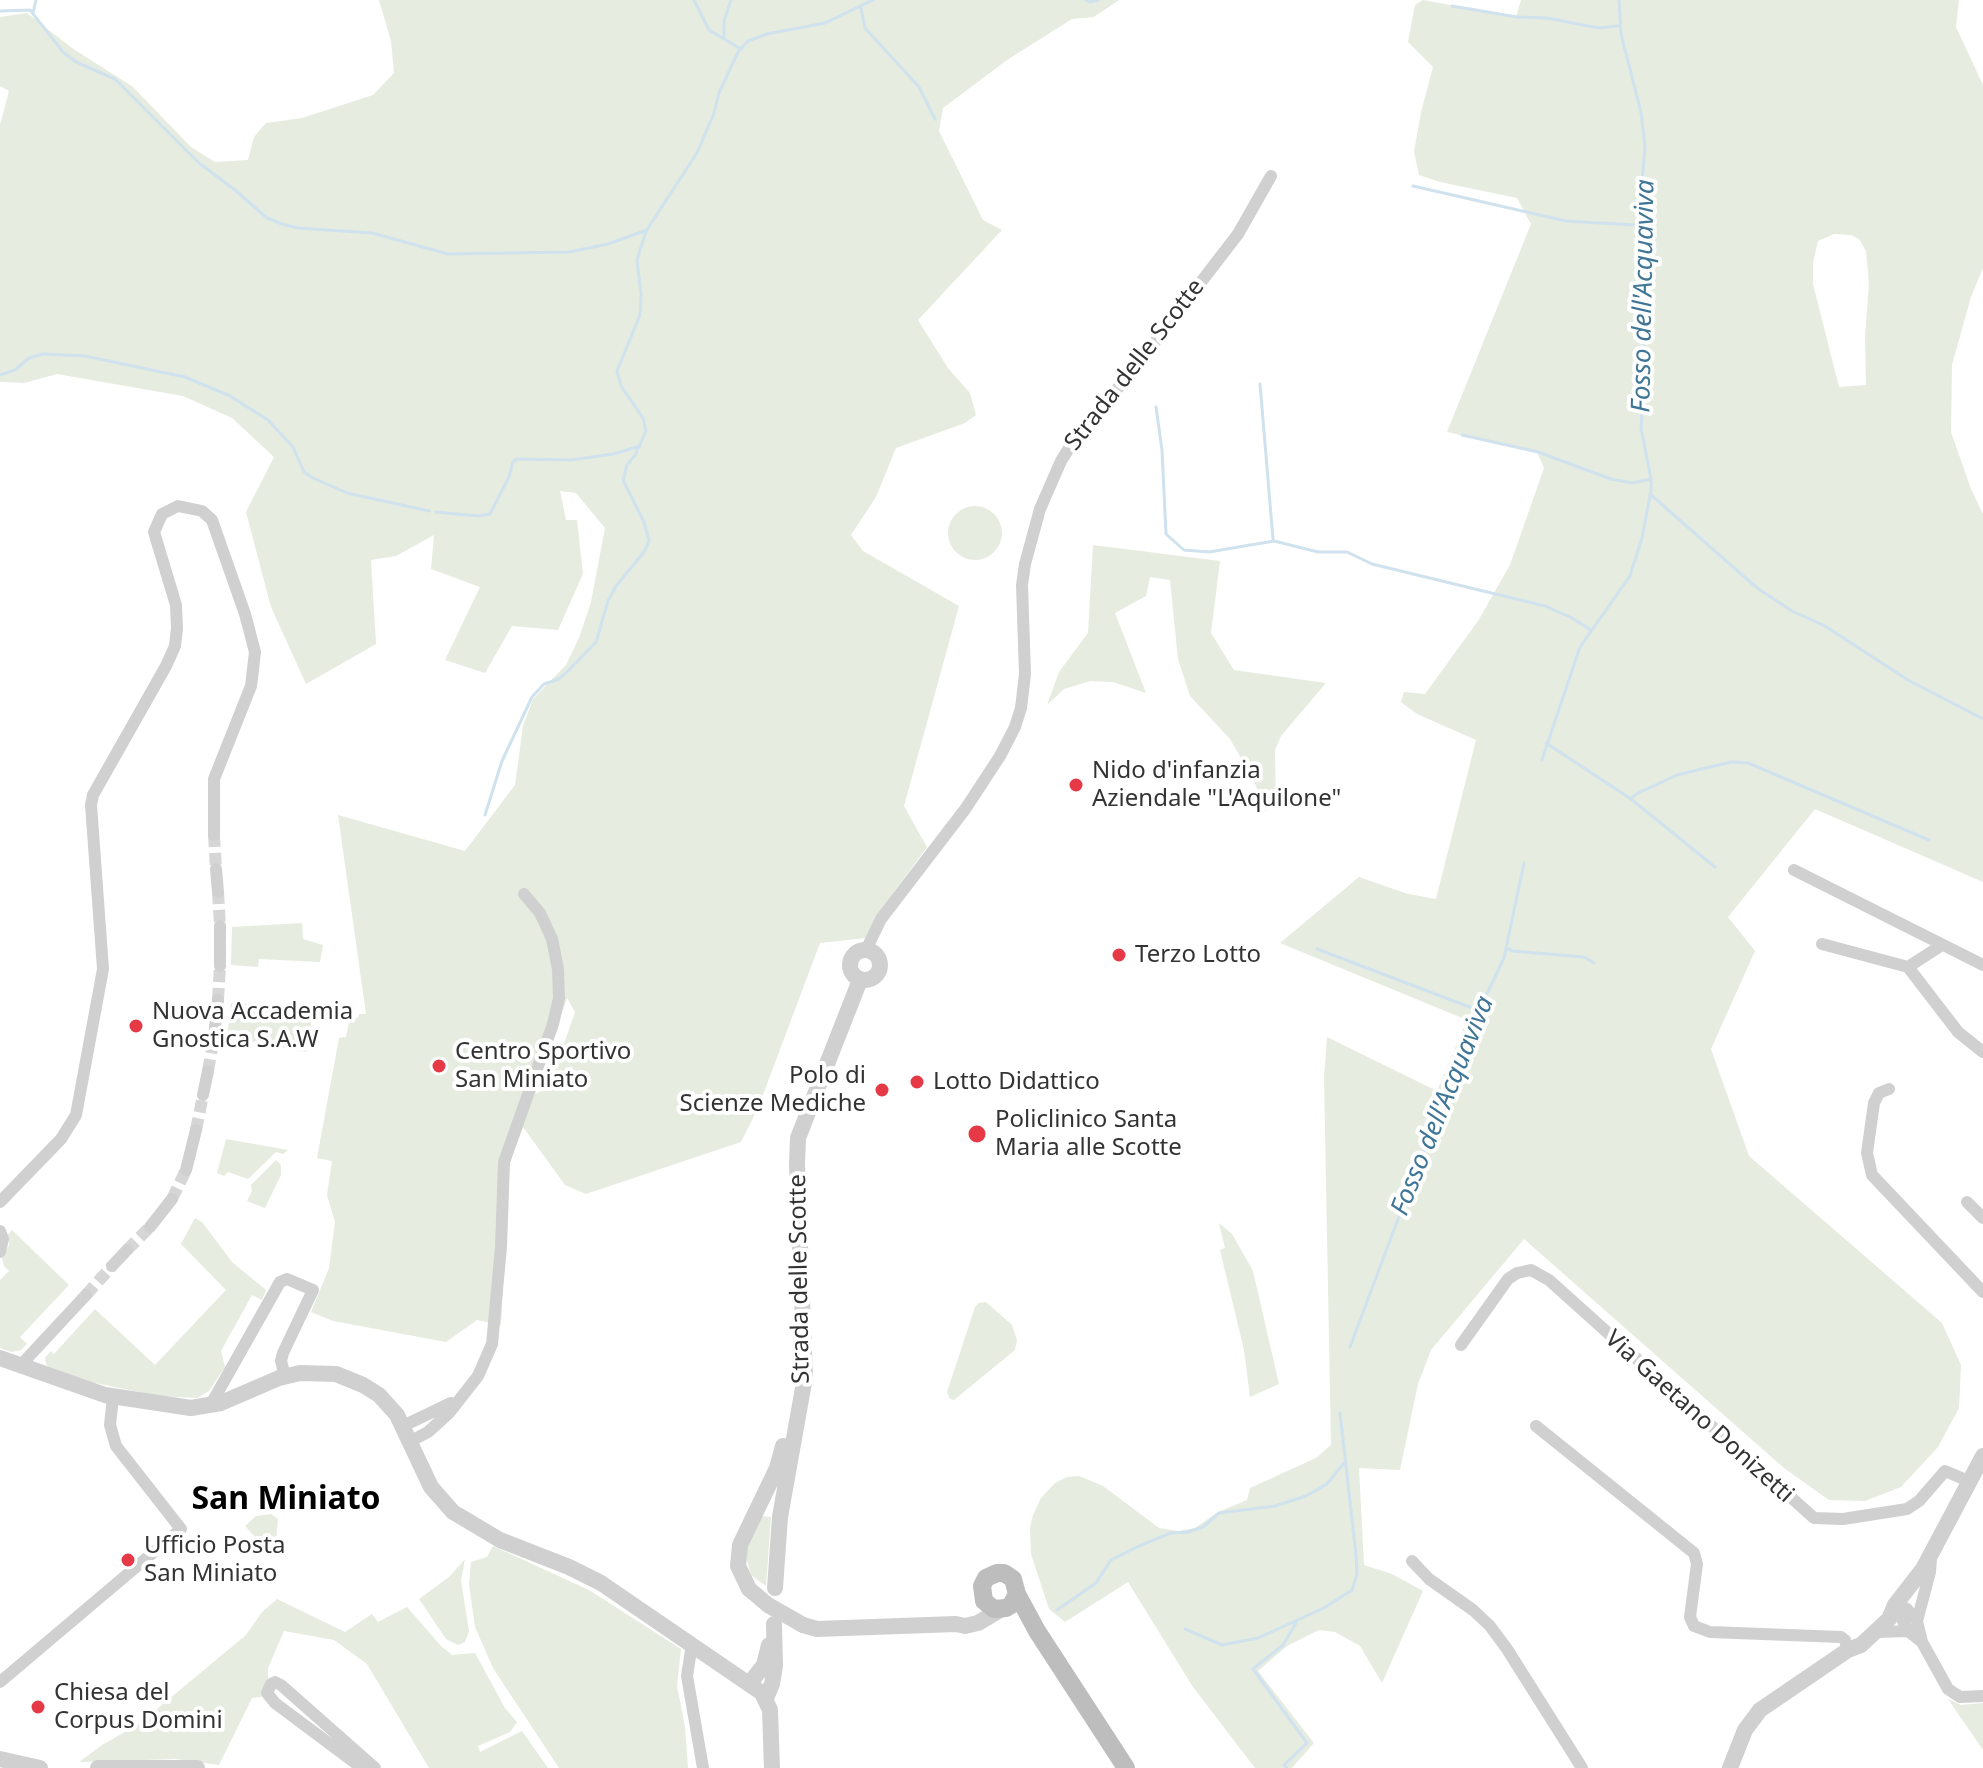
<!DOCTYPE html>
<style>
body{margin:0}
canvas{display:block;background:#fff}
</style>
<canvas width="1983" height="1768"></canvas>
<script>
const ctx = document.querySelector('canvas').getContext('2d');
ctx.lineJoin = 'round';
function fill(path, color) {
  ctx.fillStyle = color;
  ctx.fill(path, 'evenodd');
}
function poly(rows) {
  const path = new Path2D();
  for (const r of rows) {
    if (r.length === 3) {
      path.moveTo(r[0] + r[2], r[1]);
      path.arc(r[0], r[1], r[2], 0, 2 * Math.PI);
      continue;
    }
    path.moveTo(r[0], r[1]);
    for (let i = 2; i < r.length; i += 2) path.lineTo(r[i], r[i + 1]);
  }
  return path;
}
function trace(path, color, width, dash) {
  ctx.strokeStyle = color;
  ctx.lineWidth = width;
  ctx.lineCap = dash ? 'butt' : 'round';
  ctx.setLineDash(dash || []);
  ctx.stroke(path);
}
function drawText(font, color, halo, rows, align = 'center') {
  ctx.font = font + ' "Noto Sans",sans-serif';
  ctx.lineWidth = 8;
  ctx.setLineDash([]);
  ctx.textBaseline = 'middle';
  ctx.strokeStyle = halo;
  ctx.fillStyle = color;
  for (const [text, x, y, turn = 0] of rows) {
    ctx.save();
    ctx.translate(x, y);
    ctx.rotate((+turn || 0) * Math.PI / 180);
    ctx.textAlign = isNaN(turn) ? turn : align;
    if (halo) ctx.strokeText(text, 0, 0);
    ctx.fillText(text, 0, 0);
    ctx.restore();
  }
}
fill(poly([
 [379,0,1119,0,1094,17,1072,19,1007,60,943,108,939,131,983,220,1002,230,918,320,948,368,970,393,976,415,965,423,896,448,876,497,851,535,863,551,959,606,904,806,927,847,877,915,866,938,820,943,758,1108,741,1142,586,1194,565,1185,523,1127,509,1163,501,1325,477,1320,446,1342,333,1321,311,1312,329,1268,335,1222,327,1195,332,1161,317,1158,339,1038,346,1037,350,1017,358,1018,359,1014,366,1014,338,815,465,851,515,785,523,726,533,699,566,665,579,638,591,602,605,528,576,493,560,491,566,520,577,520,583,574,558,630,512,626,485,673,445,660,480,587,431,569,434,535,396,556,371,560,376,644,306,684,271,607,246,512,274,457,232,418,183,396,57,374,24,383,0,382,0,125,9,91,0,86,0,17,27,13,72,48,133,87,191,147,215,162,248,160,254,137,266,123,302,118,373,95,394,73,391,41],
 [567,998,575,1012,549,1087,535,1094],
 [1423,0,1516,17,1521,0,1959,0,1956,27,1983,85,1983,268,1971,297,1952,365,1951,432,1971,489,1983,514,1983,882,1815,809,1728,917,1755,951,1711,1049,1749,1156,1942,1323,1961,1365,1959,1408,1938,1447,1901,1487,1865,1501,1829,1500,1784,1468,1524,1239,1431,1350,1418,1384,1400,1470,1359,1468,1364,1565,1392,1574,1423,1591,1382,1683,1360,1646,1335,1632,1319,1630,1287,1646,1258,1671,1314,1743,1292,1768,1255,1768,1193,1687,1128,1582,1065,1622,1049,1609,1031,1554,1030,1527,1033,1515,1041,1498,1055,1483,1067,1477,1079,1476,1103,1486,1159,1528,1178,1531,1195,1528,1218,1512,1247,1500,1250,1488,1316,1458,1331,1445,1324,1078,1327,1037,1437,1091,1467,1020,1280,943,1359,877,1408,894,1436,899,1476,740,1417,714,1401,702,1404,692,1425,694,1478,621,1510,565,1544,468,1537,452,1447,432,1531,224,1517,198,1440,182,1419,175,1414,152,1421,112,1433,67,1408,42,1415,5],
 [1834,234,1851,235,1859,239,1866,251,1869,284,1865,336,1866,385,1839,387,1813,284,1813,263,1818,241],
 [975,533,27],
 [1093,545,1220,561,1211,633,1234,670,1326,683,1281,736,1275,750,1276,805,1266,811,1254,781,1230,739,1190,696,1178,659,1170,580,1150,577,1146,596,1115,613,1146,693,1113,682,1090,681,1064,689,1047,705,1059,672,1088,633],
 [302,923,303,939,323,945,320,962,259,959,258,967,231,965,232,927],
 [231,1003,314,1008,306,1052,227,1037],
 [226,1139,288,1150,283,1154,276,1152,248,1179,228,1172,224,1176,217,1173],
 [276,1160,281,1165,281,1175,265,1208,247,1201,252,1191,251,1185],
 [195,1218,202,1222,232,1262,266,1290,262,1300,252,1295,221,1351,225,1367,209,1391,197,1398,158,1396,81,1380,51,1369,46,1364,45,1358,51,1351,54,1354,95,1309,155,1365,226,1290,181,1244],
 [1219,1223,1232,1234,1253,1271,1279,1384,1250,1397,1244,1350,1220,1250,1225,1248],
 [12,1230,69,1285,20,1337,27,1344,21,1350,11,1352,0,1348,0,1280,9,1271,4,1266,2,1259,9,1245,8,1235],
 [986,1302,1012,1325,1017,1340,1015,1350,954,1400,950,1399,947,1392,975,1307,979,1303],
 [271,1514,278,1519,276,1542,266,1549,245,1526,256,1516],
 [761,1516,771,1517,766,1586,751,1575,746,1557,746,1549],
 [493,1546,589,1590,681,1649,677,1686,685,1727,688,1768,559,1768,493,1668,475,1627,469,1584,471,1562,487,1557],
 [465,1559,461,1581,469,1631,465,1642,458,1645,446,1639,419,1599,449,1577],
 [277,1599,345,1632,372,1614,378,1622,407,1607,441,1646,452,1655,475,1653,505,1708,517,1722,510,1732,478,1746,480,1752,522,1731,548,1768,429,1768,367,1664,334,1640,284,1631,268,1668,268,1678,261,1697,252,1698,219,1765,176,1759,79,1762,102,1745,139,1724,246,1635,262,1612],
 [1948,1699,1961,1705,1983,1703,1983,1750]
]), '#e6ecdf');
trace(poly([
 [694,0,709,30,741,49],
 [1086,0,1090,2,1098,0],
 [1452,6,1517,17,1547,18,1599,28,1618,26],
 [861,8,865,28,919,87,935,119],
 [0,11,30,10,63,52,76,62,115,79,199,163,235,190,267,218,282,224,298,228,372,233,448,254,569,252,608,244,647,230],
 [33,13,36,0],
 [724,38,724,21,731,0],
 [1413,186,1566,221,1634,225,1645,221],
 [0,375,15,370,29,358,43,354,85,356,185,377,230,396,268,420,293,447,304,472,313,478,347,493,429,511],
 [1260,384,1273,539],
 [1156,407,1162,450,1166,534,1184,550,1209,552,1274,541,1318,552,1347,552,1372,564,1545,606,1572,618,1591,630],
 [1462,435,1538,452,1611,479,1632,483,1651,479],
 [1650,494,1757,588,1792,611,1825,626,1908,680,1983,719],
 [436,512,478,516,490,514,509,477,513,462,517,459,571,460,613,454,640,446],
 [1546,743,1631,799,1715,867],
 [1542,760,1580,647,1630,576,1642,538,1651,491,1651,479,1641,428,1645,363,1639,267,1641,252,1647,236,1642,182,1645,147,1641,112,1621,34,1619,0],
 [1631,799,1636,794,1677,775,1731,762,1748,763,1929,840],
 [485,815,502,761,532,697,544,684,559,679,569,670,596,642,608,601,616,586,644,552,649,541,644,522,623,480,627,465,635,455,646,431,643,418,621,386,617,371,640,315,641,295,637,260,646,231,697,153,714,113,719,93,738,52,748,41,767,34,825,23,873,0],
 [1506,947,1512,951,1584,957,1594,963],
 [1317,949,1480,1011],
 [1350,1347,1466,1038,1504,958,1524,863],
 [1057,1610,1096,1583,1111,1560,1139,1546,1171,1533,1188,1532,1203,1527,1219,1513,1275,1506,1306,1496,1327,1484,1344,1463],
 [1185,1629,1222,1645,1258,1638,1324,1608,1352,1590,1357,1574,1356,1555,1340,1413],
 [1287,1768,1284,1765,1307,1743,1253,1669,1283,1645,1296,1623]
]), '#cfe2ee', 3);
trace(poly([
 [214,835,216,869],
 [218,892,220,926],
 [218,1000,220,966],
 [208,1071,214,1037],
 [196,1130,203,1095],
 [172,1199,186,1170],
 [127,1250,150,1227],
 [86,1295,112,1266]
]), '#d6d6d6', 12, [12, 6]);
trace(poly([
 [216,869,218,892],
 [1794,870,1983,965],
 [1822,944,1908,967,1958,1032,1983,1052],
 [866,950,881,919,966,808,1000,756,1015,727,1021,708,1025,674,1022,585,1025,564,1040,509,1061,461,1076,437,1131,373,1238,234,1271,176],
 [220,966,220,926],
 [1908,967,1942,945],
 [214,1037,218,1000],
 [1889,1089,1879,1093,1874,1103,1867,1153,1872,1175,1983,1292],
 [203,1095,208,1071],
 [186,1170,196,1130],
 [0,1202,61,1139,76,1115,103,969,91,805,93,795,166,666,175,646,177,628,176,605,154,532,162,514,178,506,202,511,212,520,245,614,255,652,251,686,214,779,214,835],
 [1967,1202,1983,1218],
 [150,1227,172,1199],
 [0,1231,3,1239,0,1252],
 [112,1266,127,1250],
 [1461,1345,1508,1279,1517,1273,1531,1270,1549,1280,1814,1518,1843,1519,1907,1509,1919,1501,1945,1471,1971,1482],
 [20,1366,86,1295],
 [210,1406,280,1282,287,1279,313,1290,283,1353,281,1361,285,1376],
 [403,1426,451,1403],
 [1536,1426,1694,1553,1697,1564,1690,1617,1694,1626,1710,1632,1841,1637,1845,1640,1848,1650],
 [411,1441,428,1432,449,1413,478,1376,492,1344,501,1247,504,1162,553,1024,559,998,558,969,552,939,540,913,524,894],
 [1412,1561,1429,1579,1473,1610,1490,1626,1507,1649,1582,1768],
 [1895,1605,1907,1609,1917,1621,1922,1642,1948,1689,1960,1697,1983,1696],
 [1895,1605,1908,1631,1922,1642],
 [1917,1621,1930,1572,1931,1558],
 [1877,1632,1908,1631],
 [692,1644,687,1676,703,1768],
 [0,1682,181,1529,116,1446,110,1425,113,1397],
 [362,1768,275,1703,267,1693,271,1684,275,1682,281,1685,375,1768]
]), '#d0d0d0', 12);
trace(poly([
 [865,965,15],
 [0,1358,105,1395,191,1408,221,1403,279,1378,300,1373,336,1374,363,1385,379,1395,397,1415,431,1487,453,1512,500,1540,569,1567,601,1583,762,1693,770,1710,772,1768],
 [775,1588,780,1517,805,1377,797,1164,798,1138,860,980],
 [749,1589,738,1566,740,1545,777,1468,783,1446],
 [803,1625,817,1629,956,1624,965,1626,978,1623,1000,1610],
 [750,1683,764,1665,769,1645],
 [766,1698,772,1684,775,1666,774,1624],
 [0,1759,40,1768],
 [98,1768,197,1768],
 [1730,1768,1745,1730,1760,1710,1848,1650,1861,1645,1889,1619,1895,1605,1923,1569,1983,1456]
]), '#d0d0d0', 16);
trace(poly([
 [1017,1594,1011,1605,1006,1608,994,1609,984,1601,982,1586,986,1578,997,1573,1004,1573,1013,1579,1017,1594,1037,1631,1126,1768]
]), '#bdbdbd', 18);
trace(poly([
 [749,1589,768,1605,803,1625]
]), '#d0d0d0', 16);
for (const [x, y, r, color] of [
 [1076,785,8,"#e63946"],
 [1119,955,8,"#e63946"],
 [136,1026,8,"#e63946"],
 [439,1066,8,"#e63946"],
 [917,1082,8,"#e63946"],
 [882,1090,8,"#e63946"],
 [977,1134,10,"#e63946"],
 [128,1560,8,"#e63946"],
 [38,1707,8,"#e63946"]
]) {
  const dot = new Path2D();
  dot.arc(x, y, r, 0, 2 * Math.PI);
  ctx.fillStyle = color;
  ctx.fill(dot);
  trace(dot, '#fff', 3);
}
drawText('24px', '#333', '#fff', [
 ["Strada delle Scotte",1135,365,-52],
 ["Strada delle Scotte",800,1279,-91],
 ["Via Gaetano Donizetti",1699,1417,42]
]);
drawText('24px', '#333', '#fff', [
 ["Nido d'infanzia",1092,771],
 ["Aziendale \"L'Aquilone\"",1092,799],
 ["Terzo Lotto",1135,955],
 ["Nuova Accademia",152,1012],
 ["Gnostica S.A.W",152,1040],
 ["Centro Sportivo",455,1052],
 ["San Miniato",455,1080],
 ["Polo di",866,1076,"right"],
 ["Scienze Mediche",866,1104,"right"],
 ["Lotto Didattico",933,1082],
 ["Policlinico Santa",995,1120],
 ["Maria alle Scotte",995,1148],
 ["Ufficio Posta",144,1546],
 ["San Miniato",144,1574],
 ["Chiesa del",54,1693],
 ["Corpus Domini",54,1721]
], 'left');
drawText('italic 26px', '#3f7597', '#fff', [
 ["Fosso dell'Acquaviva",1644,296,-89],
 ["Fosso dell'Acquaviva",1443,1106,-68]
]);
drawText('bold 32px', '#000', '#fff', [
 ["San Miniato",286,1500]
]);
</script>
